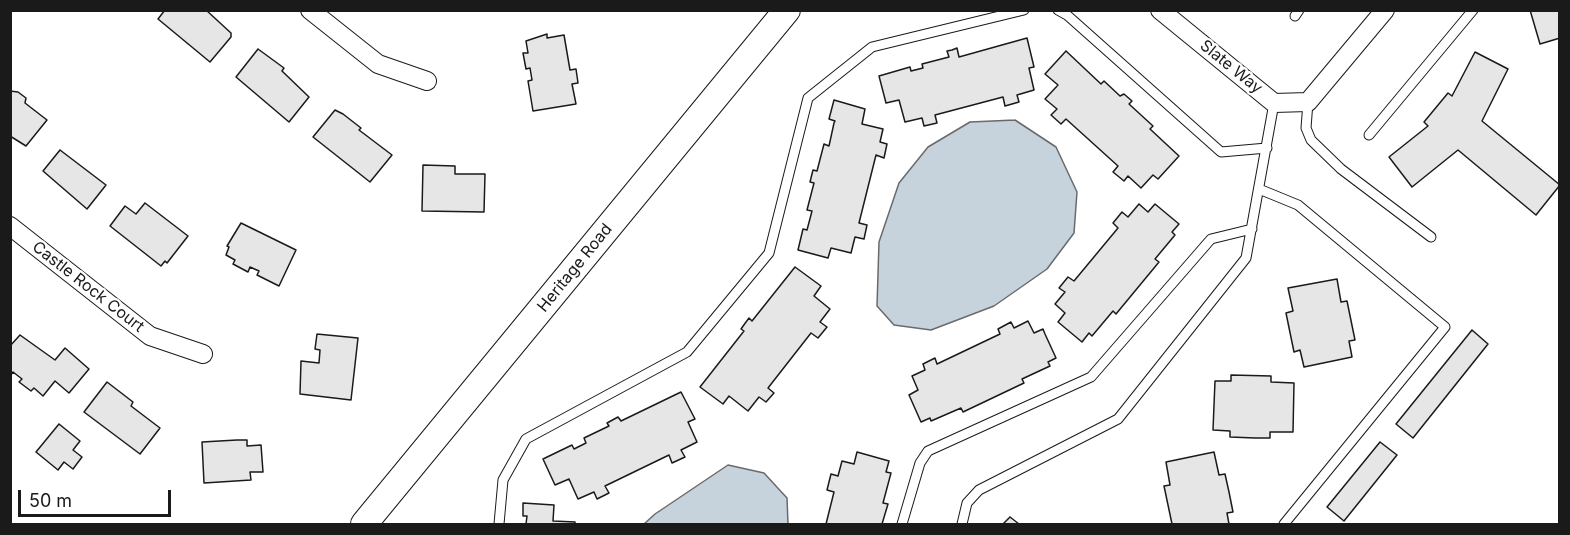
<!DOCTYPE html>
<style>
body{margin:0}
#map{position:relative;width:1570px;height:535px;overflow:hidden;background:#fff;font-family:Inter,sans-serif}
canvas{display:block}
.frame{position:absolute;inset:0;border:12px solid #1a1a1a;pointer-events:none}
.scale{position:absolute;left:18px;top:490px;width:153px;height:27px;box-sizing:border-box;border:3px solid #1a1a1a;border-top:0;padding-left:8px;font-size:18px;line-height:21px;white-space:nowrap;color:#1a1a1a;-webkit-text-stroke:4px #fff;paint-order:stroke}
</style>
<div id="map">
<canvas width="1570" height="535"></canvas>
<div class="frame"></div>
<div class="scale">50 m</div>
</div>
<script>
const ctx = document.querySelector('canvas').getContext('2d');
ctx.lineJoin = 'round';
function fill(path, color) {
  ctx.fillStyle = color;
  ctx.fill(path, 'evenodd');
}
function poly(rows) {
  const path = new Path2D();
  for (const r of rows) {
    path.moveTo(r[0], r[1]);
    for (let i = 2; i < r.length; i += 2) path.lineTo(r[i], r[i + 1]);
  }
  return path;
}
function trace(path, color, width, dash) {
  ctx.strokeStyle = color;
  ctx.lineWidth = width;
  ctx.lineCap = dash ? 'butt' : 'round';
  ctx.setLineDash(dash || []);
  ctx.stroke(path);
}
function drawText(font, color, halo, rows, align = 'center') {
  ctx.font = font + ' Inter,sans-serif';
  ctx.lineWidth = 4.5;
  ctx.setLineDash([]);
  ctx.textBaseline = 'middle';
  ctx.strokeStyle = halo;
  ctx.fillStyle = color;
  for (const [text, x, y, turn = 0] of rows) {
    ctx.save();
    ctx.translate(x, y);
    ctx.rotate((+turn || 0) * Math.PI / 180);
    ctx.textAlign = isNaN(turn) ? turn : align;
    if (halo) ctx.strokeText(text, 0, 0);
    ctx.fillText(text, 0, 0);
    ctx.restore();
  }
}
const water = poly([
 [1015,120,1056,147,1077,192,1074,233,1047,269,994,306,931,330,894,325,877,306,879,242,899,183,928,147,970,122,1015,120],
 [728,465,764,473,787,498,788,524,644,524,655,514,728,465]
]);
fill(water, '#c6d2dc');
trace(water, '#6a6a6a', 1.5);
const building = poly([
 [165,10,206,10,231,33,231,37,210,62,158,19,165,10],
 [1530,10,1560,10,1560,38,1540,44,1530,10],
 [547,34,547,38,564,35,570,70,576,69,578,83,572,84,576,104,533,111,528,81,532,80,530,68,526,69,523,53,528,53,526,41,547,34],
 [1027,38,1034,67,1029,68,1034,90,1017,95,1019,102,1005,106,1003,97,935,115,937,123,924,126,922,118,905,122,899,100,886,103,879,76,910,67,911,71,923,68,922,64,949,57,947,51,952,50,957,48,959,57,1027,38],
 [258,49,284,68,282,71,309,97,289,122,236,77,258,49],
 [1066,51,1101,84,1104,81,1120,96,1124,94,1132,101,1129,104,1153,126,1150,129,1179,156,1158,179,1153,175,1141,188,1128,176,1124,181,1113,172,1118,166,1066,119,1061,124,1051,115,1057,109,1045,99,1058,85,1045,74,1066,51],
 [1475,52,1508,69,1482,121,1560,185,1536,215,1458,150,1412,187,1389,157,1428,126,1424,122,1448,93,1452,96,1475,52],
 [10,91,18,92,26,98,25,103,47,120,26,146,10,136,10,91],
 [834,100,865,109,862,124,883,129,880,142,887,144,884,158,876,155,859,223,867,225,864,239,855,237,851,253,831,248,828,258,798,250,803,229,807,230,812,211,807,210,814,183,810,182,813,170,817,171,824,144,829,146,834,123,835,121,829,119,834,100],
 [335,110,343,114,361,128,359,130,392,155,370,182,313,137,335,110],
 [60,150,106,185,87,209,43,171,60,150],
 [423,165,455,166,455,174,485,174,484,212,422,211,423,165],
 [145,203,188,236,167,263,165,261,161,266,110,226,125,206,136,214,145,203],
 [1139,204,1148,212,1155,204,1179,224,1172,232,1175,235,1155,259,1159,262,1116,314,1113,311,1092,336,1089,333,1082,342,1058,322,1065,313,1055,304,1065,292,1059,288,1068,277,1074,281,1118,228,1113,223,1122,212,1128,217,1139,204],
 [241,223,296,250,279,286,257,275,259,271,250,267,248,272,233,264,235,260,226,255,229,247,227,246,241,223],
 [795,267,821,286,814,296,830,309,820,322,827,327,818,338,811,333,768,388,774,393,766,402,759,397,748,411,729,396,723,404,700,387,744,331,741,329,746,322,749,318,752,321,795,267],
 [1337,279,1341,302,1347,301,1355,340,1349,341,1352,357,1304,367,1300,350,1294,352,1286,313,1293,311,1288,288,1337,279],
 [1028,321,1034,333,1043,329,1045,334,1056,358,1048,362,1050,366,1022,379,1024,383,963,412,961,408,931,421,930,418,921,422,909,395,918,390,912,376,925,370,923,364,935,358,937,364,1000,334,998,329,1011,322,1014,328,1028,321],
 [1472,330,1488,344,1413,438,1396,424,1472,330],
 [317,334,358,338,351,400,300,394,301,361,319,363,320,350,315,349,317,334],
 [20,335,55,360,65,348,89,369,69,393,55,381,43,396,34,388,31,391,19,382,22,379,13,372,10,376,10,346,20,335],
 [1231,375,1271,376,1271,382,1294,383,1293,432,1270,432,1270,438,1255,438,1230,437,1230,431,1213,430,1215,381,1231,381,1231,375],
 [107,382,133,402,131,406,160,428,140,454,84,412,107,382],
 [681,392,695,419,688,422,697,442,681,450,685,457,672,463,669,455,605,486,609,493,597,499,594,492,578,499,569,479,555,485,543,459,572,445,574,449,586,443,584,438,609,426,607,423,618,417,621,421,681,392],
 [59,424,80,441,73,450,82,457,73,469,64,462,58,470,36,452,59,424],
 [237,440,247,440,247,446,261,445,263,472,250,472,251,480,204,483,202,442,237,440],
 [1380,442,1397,455,1344,521,1327,507,1380,442],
 [857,452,889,461,886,472,891,473,883,503,888,504,882,524,826,524,834,492,827,490,831,474,838,476,842,461,854,464,857,452],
 [1214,452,1219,475,1225,474,1229,492,1233,512,1227,513,1229,524,1172,524,1164,486,1170,485,1166,462,1214,452],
 [523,503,554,505,553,521,575,522,575,524,526,524,527,516,523,516,523,503],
 [1010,517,1019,524,1003,524,1010,517]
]);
fill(building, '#e6e6e6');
trace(building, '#1a1a1a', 1.5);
const service = poly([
 [1058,10,1067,15,1221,152,1267,148],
 [1295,16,1299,10],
 [1308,102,1306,128,1311,140,1341,169,1431,237],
 [1369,135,1473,10],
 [1259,189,1298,205,1445,327,1284,524],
 [499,524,503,480,526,439,687,352,769,253,808,98,872,47,1024,10],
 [902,524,920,463,928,451,1091,377,1211,239,1252,229],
 [962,524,967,503,979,490,1118,419,1246,258,1274,103]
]);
const minor = poly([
 [310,10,378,64,427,81],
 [1160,10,1274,103,1308,102,1385,10],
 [10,226,150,336,203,354]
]);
const secondary = poly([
 [364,524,787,10]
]);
trace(service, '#1a1a1a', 11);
trace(minor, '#1a1a1a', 20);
trace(secondary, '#1a1a1a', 28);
trace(service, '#fff', 9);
trace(minor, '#fff', 18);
trace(secondary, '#fff', 26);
drawText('16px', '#1a1a1a', '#fff', [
 ["Slate Way",1231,67,39],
 ["Heritage Road",575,268,-51],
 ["Castle Rock Court",88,287,38]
]);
</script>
